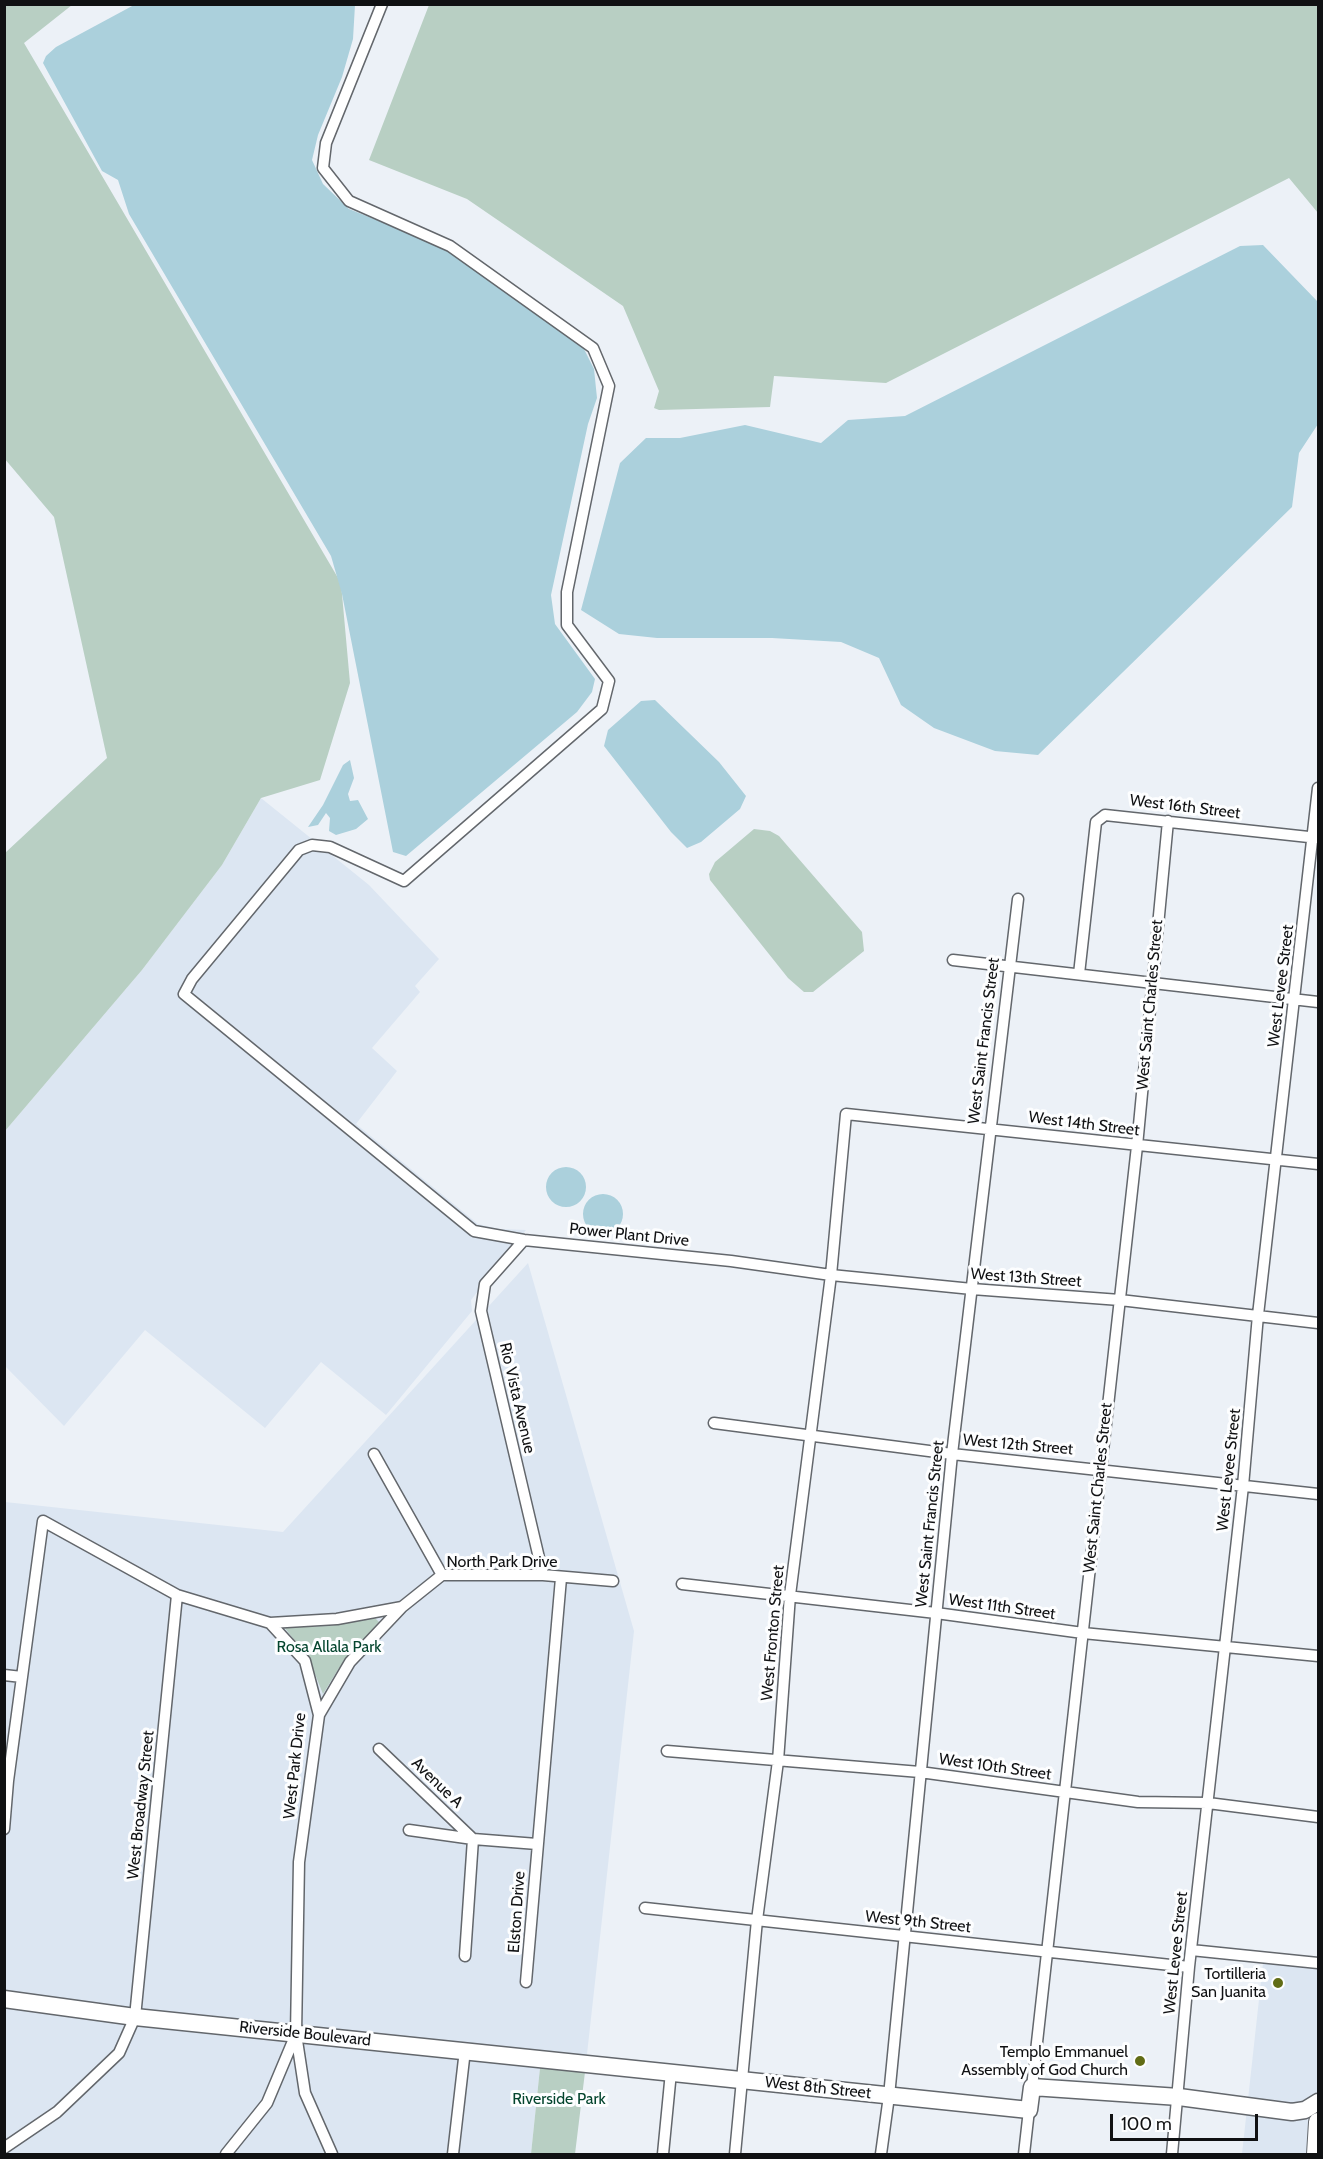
<!DOCTYPE html>
<style>
body{margin:0}
#map{position:relative;width:1323px;height:2159px;overflow:hidden;background:#ecf1f7;font-family:Cabin,sans-serif}
canvas{display:block}
.frame{position:absolute;inset:0;border:6px solid #101113;pointer-events:none}
.scale{position:absolute;left:1110px;top:2114px;width:148px;height:27px;box-sizing:border-box;border:3px solid #101113;border-top:0;padding-left:8px;font-size:18px;line-height:21px;white-space:nowrap;color:#101113;-webkit-text-stroke:4px #fdfeff;paint-order:stroke}
</style>
<div id="map">
<canvas width="1323" height="2159"></canvas>
<div class="frame"></div>
<div class="scale">100 m</div>
</div>
<script>
const ctx = document.querySelector('canvas').getContext('2d');
ctx.lineJoin = 'round';
function fill(path, color) {
  ctx.fillStyle = color;
  ctx.fill(path, 'evenodd');
}
function poly(rows) {
  const path = new Path2D();
  for (const r of rows) {
    if (r.length === 3) {
      path.moveTo(r[0] + r[2], r[1]);
      path.arc(r[0], r[1], r[2], 0, 2 * Math.PI);
      continue;
    }
    path.moveTo(r[0], r[1]);
    for (let i = 2; i < r.length; i += 2) path.lineTo(r[i], r[i + 1]);
  }
  return path;
}
function trace(path, color, width, dash) {
  ctx.strokeStyle = color;
  ctx.lineWidth = width;
  ctx.lineCap = dash ? 'butt' : 'round';
  ctx.setLineDash(dash || []);
  ctx.stroke(path);
}
function drawText(font, color, halo, rows, align = 'center') {
  ctx.font = font + ' Cabin,sans-serif';
  ctx.lineWidth = 6;
  ctx.setLineDash([]);
  ctx.textBaseline = 'middle';
  ctx.strokeStyle = halo;
  ctx.fillStyle = color;
  for (const [text, x, y, turn = 0] of rows) {
    ctx.save();
    ctx.translate(x, y);
    ctx.rotate((+turn || 0) * Math.PI / 180);
    ctx.textAlign = isNaN(turn) ? turn : align;
    if (halo) ctx.strokeText(text, 0, 0);
    ctx.fillText(text, 0, 0);
    ctx.restore();
  }
}
fill(poly([
 [261,798,369,885,439,959,415,986,420,992,372,1048,397,1071,356,1124,478,1224,499,1229,526,1230,471,1300,472,1311,386,1415,321,1362,265,1428,145,1330,64,1426,5,1366,5,1131,142,970,222,865],
 [528,1263,634,1631,585,2072,540,2068,531,2154,5,2154,5,1502,283,1532],
 [1263,1963,1318,1966,1318,2154,1242,2154]
]), '#dce6f2');
fill(poly([
 [5,5,72,5,24,43,341,583,350,683,320,780,261,798,222,865,142,970,5,1131,5,853,107,758,54,517,4,458],
 [429,5,1318,5,1318,213,1289,178,886,383,774,376,770,407,659,410,654,408,659,391,623,306,467,199,369,160],
 [754,829,770,831,779,836,862,932,864,951,813,992,804,992,788,978,710,880,709,874,715,862],
 [375,1618,379,1622,339,1668,323,1694,309,1659,284,1627,330,1626],
 [540,2068,585,2072,575,2154,531,2154]
]), '#b8cfc3');
fill(poly([
 [134,5,355,5,353,39,342,77,318,135,312,160,323,184,349,209,446,248,583,347,594,369,597,398,588,424,551,595,555,624,595,679,592,692,577,712,406,856,393,852,342,594,331,556,129,214,118,180,102,171,43,63,46,56,56,47],
 [1263,245,1318,302,1318,424,1299,453,1292,507,1038,755,995,751,934,728,901,705,879,658,841,642,772,638,657,638,619,634,581,610,620,463,646,438,680,438,745,425,821,443,848,420,905,416,1240,246],
 [655,700,719,762,746,796,740,809,701,842,687,848,671,832,604,746,608,730,641,701],
 [350,760,354,778,348,794,350,801,358,800,368,819,356,829,336,835,329,831,330,818,326,813,318,825,308,827,323,805,343,765],
 [566,1187,20],
 [603,1214,20]
]), '#abd0dc');
const street = poly([
 [382,4,326,143,323,168,349,201,450,246,593,348,609,386,567,592,567,625,609,681,602,709,404,881,330,847,312,845,299,850,192,979,184,994,474,1231,524,1240,731,1261,831,1275,972,1289,1120,1300,1318,1323],
 [953,960,1318,1002],
 [1079,974,1096,822,1105,815,1318,838],
 [524,1240,485,1284,481,1311,543,1575],
 [714,1423,952,1454,1318,1494],
 [374,1454,442,1575],
 [682,1584,936,1613,1083,1633,1318,1656],
 [270,1623,337,1619,402,1607,442,1575,543,1575,613,1581],
 [4,1675,22,1677],
 [319,1715,350,1662,402,1607],
 [379,1749,473,1839,537,1844],
 [667,1751,920,1772,1138,1802,1208,1803,1318,1817],
 [4,1829,8,1781,43,1521,177,1595,270,1623,305,1661,319,1715,299,1862,296,2034,305,2093,332,2154],
 [409,1830,473,1839,465,1956],
 [645,1908,1189,1967],
 [1191,1950,1318,1963],
 [526,1982,561,1578],
 [1032,2087,1137,1146,1168,821],
 [4,2148,57,2112,119,2053,135,2017,177,1595],
 [226,2154,267,2103,296,2034],
 [453,2154,465,2050],
 [663,2154,671,2072],
 [735,2154,757,1920,778,1761,790,1595,831,1275,846,1114,1318,1164],
 [881,2154,889,2096,952,1454,1018,899],
 [1024,2154,1029,2110],
 [1172,2154,1189,1967,1243,1486,1258,1315,1318,788]
]);
const secondary = poly([
 [4,1999,135,2017,1029,2110,1032,2087,1179,2097,1292,2112,1305,2110,1318,2102]
]);
const primary = poly([
 [1316,2154,1318,2122]
]);
trace(street, '#63676c', 13);
trace(secondary, '#63676c', 19);
trace(primary, '#63676c', 20);
trace(street, '#fff', 10);
trace(secondary, '#fff', 16);
trace(primary, '#fff', 18);
for (const [x, y, r, color] of [
 [1278,1983,6,"#616c15"],
 [1140,2061,6,"#616c15"]
]) {
  const dot = new Path2D();
  dot.arc(x, y, r, 0, 2 * Math.PI);
  ctx.fillStyle = color;
  ctx.fill(dot);
  trace(dot, '#fdfeff', 2);
}
drawText('16px', '#101113', '#fdfeff', [
 ["West 16th Street",1185,807,7],
 ["West Levee Street",1281,986,-83],
 ["West Saint Charles Street",1150,1005,-85],
 ["West Saint Francis Street",984,1041,-83],
 ["West 14th Street",1084,1124,7],
 ["Power Plant Drive",629,1235,6],
 ["West 13th Street",1026,1278,4],
 ["Rio Vista Avenue",517,1398,77],
 ["West 12th Street",1018,1445,5],
 ["West Levee Street",1229,1470,-84],
 ["West Saint Charles Street",1098,1488,-84],
 ["West Saint Francis Street",930,1524,-84],
 ["North Park Drive",502,1562],
 ["West 11th Street",1002,1607,8],
 ["West Fronton Street",773,1633,-85],
 ["West Park Drive",295,1766,-84],
 ["West 10th Street",995,1767,8],
 ["Avenue A",437,1783,44],
 ["West Broadway Street",141,1805,-84],
 ["Elston Drive",517,1912,-86],
 ["West 9th Street",918,1922,6],
 ["West Levee Street",1176,1953,-84],
 ["Riverside Boulevard",305,2034,6],
 ["West 8th Street",818,2088,6]
]);
drawText('16px', '#04452e', '#fdfeff', [
 ["Rosa Allala Park",329,1647],
 ["Riverside Park",559,2099]
]);
drawText('16px', '#101113', '#fdfeff', [
 ["Tortilleria",1266,1974],
 ["San Juanita",1266,1992],
 ["Templo Emmanuel",1128,2052],
 ["Assembly of God Church",1128,2070]
], 'right');
</script>
